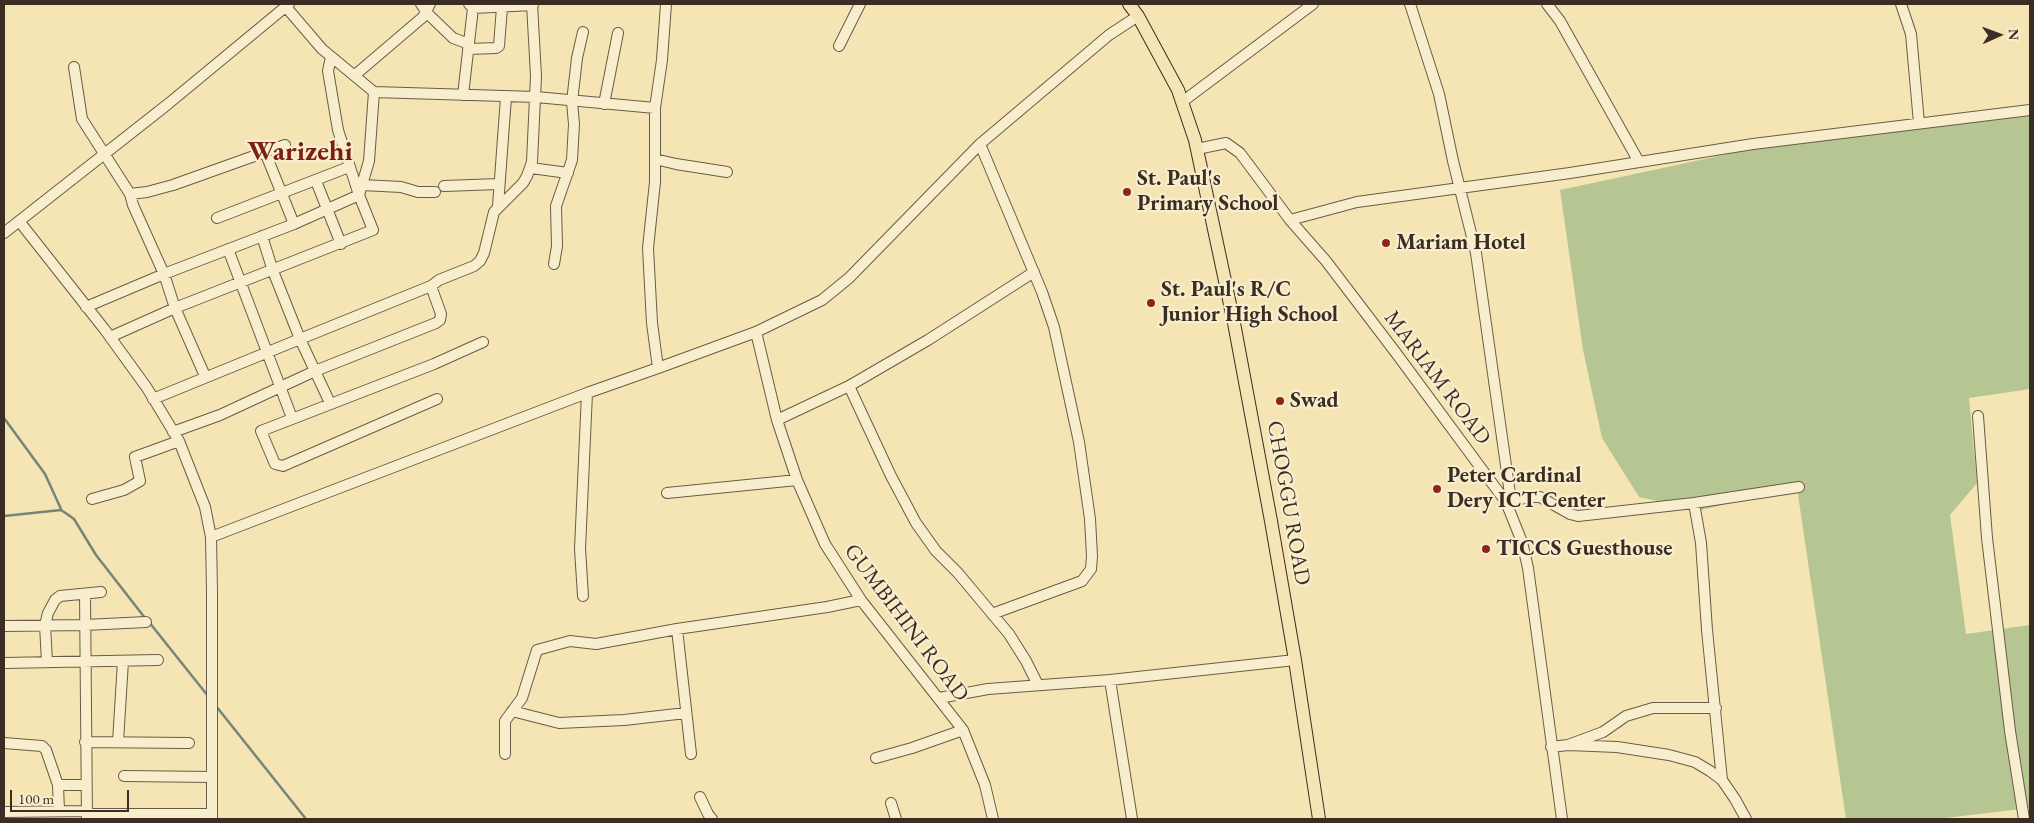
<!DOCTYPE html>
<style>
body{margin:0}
#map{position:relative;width:2034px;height:823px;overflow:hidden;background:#f5e5b4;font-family:"EB Garamond",serif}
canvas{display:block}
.frame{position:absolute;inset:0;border:5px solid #3c2d24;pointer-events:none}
.north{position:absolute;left:1974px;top:10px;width:50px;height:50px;-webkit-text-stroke:4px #f8eece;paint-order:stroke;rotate:88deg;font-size:14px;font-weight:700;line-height:20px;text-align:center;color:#3c2d24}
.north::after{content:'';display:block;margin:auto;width:18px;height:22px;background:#3c2d24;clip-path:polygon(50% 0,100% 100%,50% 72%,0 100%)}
.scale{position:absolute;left:10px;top:790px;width:119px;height:22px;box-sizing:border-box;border:2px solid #3c2d24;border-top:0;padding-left:6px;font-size:15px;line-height:18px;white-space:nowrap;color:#3c2d24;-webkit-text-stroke:4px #f8eece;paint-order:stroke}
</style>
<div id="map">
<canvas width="2034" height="823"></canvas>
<div class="frame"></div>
<div class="north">N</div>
<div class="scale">100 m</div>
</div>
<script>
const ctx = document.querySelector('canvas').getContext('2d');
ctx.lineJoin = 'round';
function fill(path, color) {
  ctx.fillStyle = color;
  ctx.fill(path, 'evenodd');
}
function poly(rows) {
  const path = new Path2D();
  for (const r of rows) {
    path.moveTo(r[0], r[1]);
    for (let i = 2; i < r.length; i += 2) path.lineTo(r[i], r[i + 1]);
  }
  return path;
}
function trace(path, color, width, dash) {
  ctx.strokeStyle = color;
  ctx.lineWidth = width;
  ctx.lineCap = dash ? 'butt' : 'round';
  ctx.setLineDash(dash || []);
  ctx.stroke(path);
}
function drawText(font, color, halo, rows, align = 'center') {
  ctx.font = font + ' "EB Garamond",serif';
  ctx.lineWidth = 4.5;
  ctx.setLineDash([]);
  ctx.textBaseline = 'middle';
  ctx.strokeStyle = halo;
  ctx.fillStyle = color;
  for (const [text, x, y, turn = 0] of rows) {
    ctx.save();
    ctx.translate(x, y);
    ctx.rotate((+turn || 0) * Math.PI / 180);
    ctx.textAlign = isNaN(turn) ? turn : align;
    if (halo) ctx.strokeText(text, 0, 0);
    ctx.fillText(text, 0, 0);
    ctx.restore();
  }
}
fill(poly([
 [2030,114,2030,389,1969,398,1977,483,1950,515,1966,634,2030,625,2030,808,1937,819,1846,819,1797,488,1701,510,1639,497,1602,438,1583,350,1560,190,1742,151]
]), '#b5c692');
trace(poly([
 [4,418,45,474,61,509],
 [4,516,61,510,67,514,74,519,96,555,145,618],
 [149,622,208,696],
 [216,706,306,819]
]), '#768579', 2.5);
const minor = poly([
 [421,4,427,13,453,38,469,44],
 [1410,4,1439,94,1453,161,1476,253,1511,501],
 [1547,4,1560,21,1639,162],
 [1901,4,1911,34,1919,123],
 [286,7,322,49,374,92,536,97,655,108],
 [473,8,533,5],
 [839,46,860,4],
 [468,49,496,48,499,46,502,7],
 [74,67,82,119,130,194,147,192,173,185,285,145],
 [355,75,423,17,430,4],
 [463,95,473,8,469,4],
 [1182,102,1313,4],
 [604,104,618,33],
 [980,144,1042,292,1054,327,1079,442,1090,519,1092,556,1091,569,1082,581,992,614],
 [1197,149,1226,143,1240,153,1290,220,1326,261,1396,353,1506,502,1522,542,1528,568,1562,819],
 [265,152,294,224],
 [655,159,676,164,727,172],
 [531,168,568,173],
 [316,181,341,244],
 [362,185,401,187,418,192,435,192],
 [444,186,499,184],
 [130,194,133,205,164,274,175,308,205,376],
 [498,206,506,97],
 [217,218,349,167],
 [1290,220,1357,202,1570,173,1753,144,2030,110],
 [19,221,105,330,147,388,179,441,205,507,211,537,212,592,212,819],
 [4,233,168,104,289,4],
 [262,236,273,271,300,339,431,286,439,280,474,266,480,261,484,253,494,212,523,183,527,176,532,162,536,76,532,4],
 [228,249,292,418],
 [554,264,557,246,556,206,572,160,574,124,572,102,577,58,583,32],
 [86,307,164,274,294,224,359,195,369,161,374,92],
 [756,332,777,420,797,480,825,544,861,600,963,730,985,785,993,819],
 [110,337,175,308,373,230,359,195,338,130,328,71,331,57],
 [658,368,756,332,822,300,849,278,980,144,1109,35,1138,16],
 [849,386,891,476,916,523,936,551,958,573,1009,634,1026,661,1038,685],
 [153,399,300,339,330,403],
 [437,399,283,466,275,464,261,431,434,364,483,342],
 [1978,416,1987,538,2010,731,2024,819],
 [777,420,849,386,928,340,1034,272],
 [173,432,220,415,315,371,436,323,440,320,441,314,431,286],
 [667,493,797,480],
 [92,499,124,490,140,481,135,457,179,441],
 [1507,502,1529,497,1540,497,1570,514,1578,516,1694,503,1799,487],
 [1694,503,1701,543,1707,630,1722,780],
 [211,537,587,393,658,368,652,323,648,248,655,182,655,108,662,60,666,4],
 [85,594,87,819],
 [583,596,580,549,587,393],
 [4,626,85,625,146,622],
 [677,629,691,754],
 [47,662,45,625,48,613,55,600,60,596,101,592],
 [4,663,158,660],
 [1110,680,1132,819],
 [939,698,988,689,1110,680,1295,660],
 [512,711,559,723,624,720,686,713],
 [85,742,189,743],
 [118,742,123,661],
 [4,743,42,746,46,750,58,785,86,785],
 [1568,745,1617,747,1669,755,1695,762,1710,771,1722,780,1735,799,1746,819],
 [1551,747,1568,745,1603,732,1626,716,1653,708,1716,708],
 [505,754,505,721,522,698,537,650,570,641,596,644,677,629,827,607,861,600],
 [876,758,912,748,963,730],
 [124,776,212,777],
 [58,785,59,811],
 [700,797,708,814,712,819],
 [891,803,896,819],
 [4,812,87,811],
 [87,814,212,814]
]);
const major = poly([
 [1129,4,1138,16,1178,90,1195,140,1234,323,1271,521,1295,660,1319,819]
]);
trace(minor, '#6a5b48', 12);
trace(major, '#3c2d24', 14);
trace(minor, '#f8eece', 10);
trace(major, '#f5e5b4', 12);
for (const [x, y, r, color] of [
 [1127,192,5,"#8f2418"],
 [1386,243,5,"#8f2418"],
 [1151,303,5,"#8f2418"],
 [1280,401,5,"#8f2418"],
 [1437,489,5,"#8f2418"],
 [1486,549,5,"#8f2418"]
]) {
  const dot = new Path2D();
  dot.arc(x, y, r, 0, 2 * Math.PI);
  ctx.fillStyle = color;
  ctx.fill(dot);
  trace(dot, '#f8eece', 2);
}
drawText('bold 22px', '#3c2d24', '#f8eece', [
 ["St. Paul's",1137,179],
 ["Primary School",1137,204],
 ["Mariam Hotel",1396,243],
 ["St. Paul's R/C",1161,290],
 ["Junior High School",1161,315],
 ["Swad",1290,401],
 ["Peter Cardinal",1447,476],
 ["Dery ICT Center",1447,501],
 ["TICCS Guesthouse",1496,549]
], 'left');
drawText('22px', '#3c2d24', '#f8eece', [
 ["MARIAM ROAD",1437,378,53],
 ["CHOGGU ROAD",1288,503,80],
 ["GUMBIHINI ROAD",906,623,53]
]);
drawText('bold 28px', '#7a1f14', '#f8eece', [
 ["Warizehi",300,152]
]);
</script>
